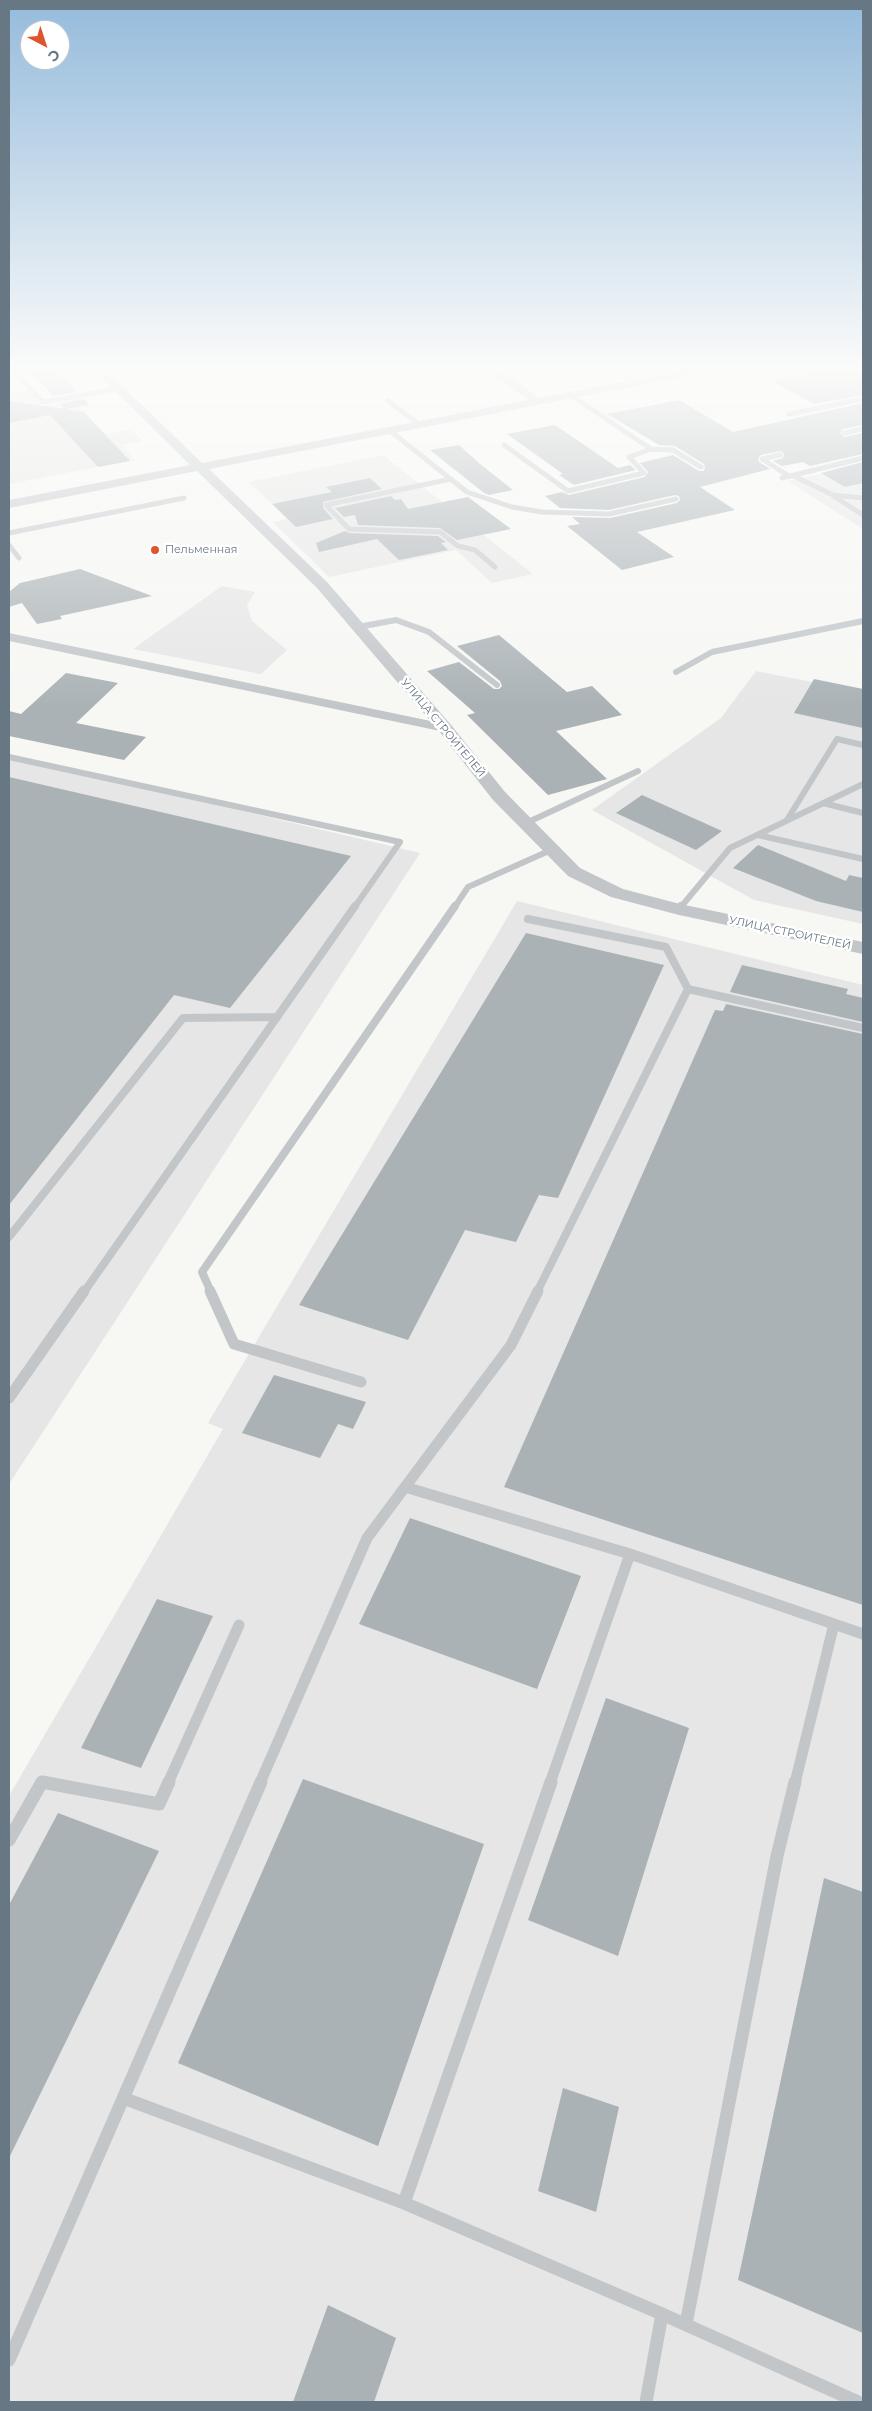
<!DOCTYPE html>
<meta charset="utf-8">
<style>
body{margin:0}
#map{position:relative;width:872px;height:2411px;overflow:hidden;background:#f7f7f4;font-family:Montserrat,sans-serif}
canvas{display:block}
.frame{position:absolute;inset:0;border:10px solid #677784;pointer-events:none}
.north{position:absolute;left:20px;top:20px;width:50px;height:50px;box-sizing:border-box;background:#fff;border:1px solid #c2c9ce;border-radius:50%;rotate:140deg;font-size:14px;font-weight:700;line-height:20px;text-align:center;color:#677784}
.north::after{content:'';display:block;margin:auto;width:18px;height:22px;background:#de552d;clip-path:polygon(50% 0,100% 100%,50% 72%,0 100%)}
</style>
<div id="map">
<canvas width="872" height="2411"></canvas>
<div class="frame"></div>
<div class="north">С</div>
</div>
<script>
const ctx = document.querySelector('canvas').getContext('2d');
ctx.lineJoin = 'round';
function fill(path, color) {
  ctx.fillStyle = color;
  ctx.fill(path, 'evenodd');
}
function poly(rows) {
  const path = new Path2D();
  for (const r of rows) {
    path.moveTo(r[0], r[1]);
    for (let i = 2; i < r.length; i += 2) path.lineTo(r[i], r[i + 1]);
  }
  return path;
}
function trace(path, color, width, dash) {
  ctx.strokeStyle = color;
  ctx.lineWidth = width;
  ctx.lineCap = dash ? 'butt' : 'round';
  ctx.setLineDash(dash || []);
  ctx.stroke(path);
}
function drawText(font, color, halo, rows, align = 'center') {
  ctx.font = font + ' Montserrat,sans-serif';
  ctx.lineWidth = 5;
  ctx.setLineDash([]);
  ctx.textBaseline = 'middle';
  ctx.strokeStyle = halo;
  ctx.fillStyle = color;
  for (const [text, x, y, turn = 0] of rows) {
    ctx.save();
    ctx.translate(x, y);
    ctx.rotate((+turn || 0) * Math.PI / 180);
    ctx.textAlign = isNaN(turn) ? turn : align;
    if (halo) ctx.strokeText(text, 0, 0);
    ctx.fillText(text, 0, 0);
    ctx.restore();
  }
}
fill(poly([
 [28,390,43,406,84,398,90,405,79,407,105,434,131,430,143,441,122,445,135,460,9,484,9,393],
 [383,455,533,574,492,583,456,550,329,577,273,522,288,519,249,482],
 [863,464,863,529,788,481],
 [222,586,255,592,247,605,252,621,287,650,261,674,133,649],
 [756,671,863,692,863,924,754,900,592,810,721,718],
 [9,756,420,853,9,1484],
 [517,901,863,985,863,2402,9,2402,9,1796,223,1429,208,1423]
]), '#e5e6e5');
fill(poly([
 [30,371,57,371,77,392,53,396],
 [819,371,863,371,863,395,814,404,772,381],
 [84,399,89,405,66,409,84,412,130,461,98,467,50,415,9,423,9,401,64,409,60,404],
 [679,400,733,432,863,403,863,425,843,429,840,433,844,437,863,433,863,454,810,466,803,462,782,466,773,461,783,458,784,454,781,451,761,455,758,458,759,462,770,469,700,487,735,510,637,532,674,557,622,570,567,526,580,524,572,517,610,518,677,503,680,500,679,496,675,495,609,510,560,508,545,496,562,492,569,495,645,477,648,472,640,463,673,455,699,471,704,471,705,467,704,464,675,446,659,445,607,414],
 [555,425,618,468,630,465,636,470,574,485,559,475,563,474,507,434],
 [459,445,480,464,513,490,489,495,484,493,430,450],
 [863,462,863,483,845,487,821,473],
 [370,478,382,489,323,502,323,508,333,519,296,527,272,504,332,492,326,487],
 [391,496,395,500,401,499,408,509,468,497,511,529,457,540,440,528,358,525,355,515,344,517,335,508],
 [345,531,349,533,438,536,446,542,441,543,448,550,399,560,377,539,319,552,316,543],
 [80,569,152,596,60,616,62,619,37,624,22,603,9,607,9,592,20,583],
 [499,635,567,692,592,686,622,715,556,731,607,779,548,795,467,715,475,713,427,671,459,662,494,689,499,689,502,686,500,681,457,646],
 [66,673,118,683,76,723,146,737,124,760,9,736,9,711,21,714],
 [814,679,863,689,863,728,794,713],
 [9,777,351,856,230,1008,174,995,9,1205],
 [642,795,722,831,696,850,616,813],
 [758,845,846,881,849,875,863,878,863,912,816,901,733,868],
 [526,933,664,965,558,1198,539,1195,516,1242,465,1230,408,1340,299,1305],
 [742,965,848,989,846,994,863,998,863,1022,730,992],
 [726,1004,863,1034,863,1605,504,1487,715,1010,723,1011],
 [274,1375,366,1402,353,1429,338,1424,320,1458,242,1433],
 [410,1518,581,1576,537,1689,359,1624],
 [157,1599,213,1616,141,1768,81,1748],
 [606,1698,689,1728,618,1956,528,1920],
 [303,1779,484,1844,378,2146,178,2063],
 [58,1813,159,1851,9,2158,9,1905],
 [824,1878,863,1892,863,2333,738,2280],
 [563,2088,619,2107,596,2212,538,2191],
 [328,2305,396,2338,374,2402,293,2402]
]), '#aab2b6');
trace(poly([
 [13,371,43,402,119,389],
 [619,371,637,383],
 [388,401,419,424],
 [789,414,863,399],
 [389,430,467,492,512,507,542,512,609,514,676,499],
 [844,433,863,429],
 [504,445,568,491,644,473,629,457,651,449,572,396],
 [651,449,673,450,701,467],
 [780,455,762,459,789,476],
 [792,475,833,495,863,498],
 [782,478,863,458],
 [451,479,326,505,349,529,440,532,458,546,475,550,495,567],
 [835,497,863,515],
 [9,533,184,498],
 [9,545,19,558]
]), '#c2c6c9', 5);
trace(poly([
 [358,627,396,620,429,632,497,685],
 [676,672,712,652,863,621],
 [9,757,400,842,354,908],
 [823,803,863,813],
 [787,820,837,739,863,745],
 [524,824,638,771],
 [758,835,863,859],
 [454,908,468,887,551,850],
 [680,908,730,848,863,784]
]), '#c2c6c9', 6);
trace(poly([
 [679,909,681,906],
 [528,919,666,947,688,989,863,1028],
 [9,1237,183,1018,277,1017],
 [84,1292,355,906],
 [211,1292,202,1272,455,906],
 [537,1292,688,989]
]), '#c2c6c9', 8);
trace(poly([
 [210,1291,234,1344,361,1382],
 [9,1398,84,1291],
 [405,1487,630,1554,863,1634],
 [41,1783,49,1783],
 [168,1783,239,1625],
 [260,1783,367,1538,511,1345,538,1291],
 [550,1783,630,1554],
 [795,1783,834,1624]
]), '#c2c6c9', 11);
trace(poly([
 [42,1782,159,1804,169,1782],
 [9,1840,42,1782],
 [123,2098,404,2203,662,2314,858,2402],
 [404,2203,551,1782],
 [686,2324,777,1856,795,1782],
 [9,2360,261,1782],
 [646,2402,662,2314]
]), '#c2c6c9', 13);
fill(poly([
 [9,633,445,724,452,728,445,732,9,641,9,633]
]), '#c2c6c9');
fill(poly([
 [95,371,107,371,202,463,528,400,488,371,501,371,540,398,678,371,702,371,697,374,209,469,327,582,451,725,505,792,580,868,623,889,680,904,863,942,863,954,679,915,611,897,568,876,493,800,439,731,317,588,197,471,9,508,9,500,190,465,95,371]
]), '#c2c6c9');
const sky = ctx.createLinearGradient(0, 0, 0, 709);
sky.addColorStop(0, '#95bbdc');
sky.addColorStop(0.52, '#fbfbfa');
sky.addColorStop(1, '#fbfbfa00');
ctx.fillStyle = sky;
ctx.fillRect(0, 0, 872, 709);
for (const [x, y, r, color] of [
 [155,550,5,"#de552d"]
]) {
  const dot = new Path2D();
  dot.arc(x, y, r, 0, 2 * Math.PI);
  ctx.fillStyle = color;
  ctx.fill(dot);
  trace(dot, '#fff', 2);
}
drawText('11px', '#677784', '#fff', [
 ["Пельменная",165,550]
], 'left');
drawText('11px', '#677784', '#fff', [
 ["УЛИЦА СТРОИТЕЛЕЙ",443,728,50],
 ["УЛИЦА СТРОИТЕЛЕЙ",790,933,12]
]);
</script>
